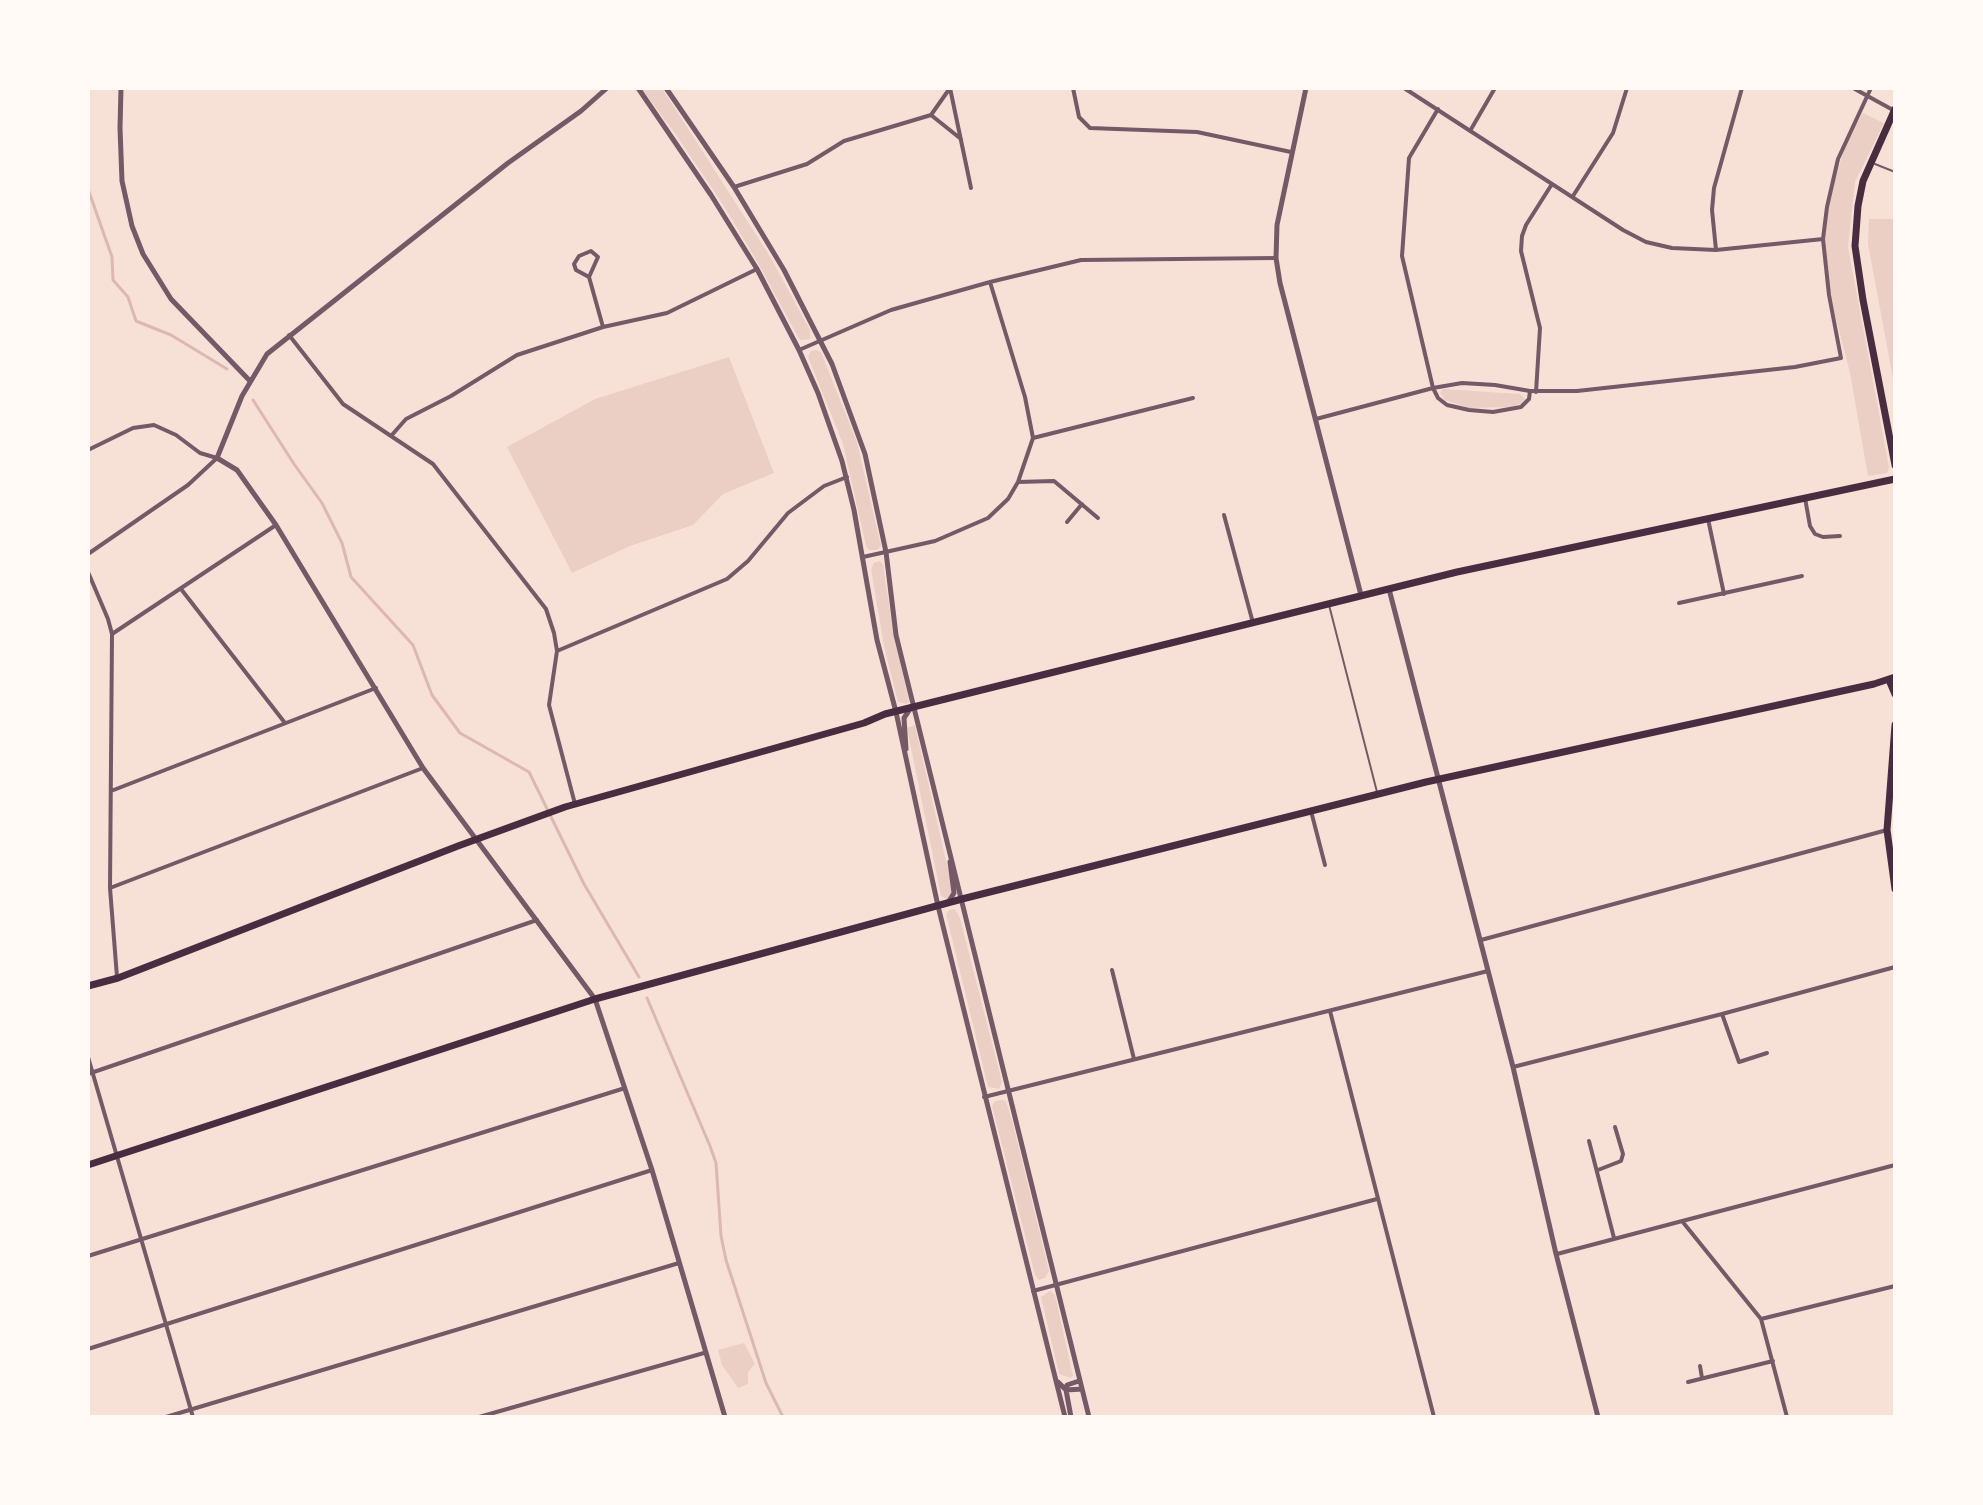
<!DOCTYPE html>
<style>
body{margin:0}
#map{position:relative;width:1983px;height:1505px;overflow:hidden;background:#f7e1d7;font-family:Helvetica,sans-serif}
canvas{display:block}
.frame{position:absolute;inset:0;border:90px solid #fffaf5;pointer-events:none}
</style>
<div id="map">
<canvas width="1983" height="1505"></canvas>
<div class="frame"></div>
</div>
<script>
const ctx = document.querySelector('canvas').getContext('2d');
ctx.lineJoin = 'round';
function fill(path, color) {
  ctx.fillStyle = color;
  ctx.fill(path, 'evenodd');
}
function poly(rows) {
  const path = new Path2D();
  for (const r of rows) {
    path.moveTo(r[0], r[1]);
    for (let i = 2; i < r.length; i += 2) path.lineTo(r[i], r[i + 1]);
  }
  return path;
}
function trace(path, color, width, dash) {
  ctx.strokeStyle = color;
  ctx.lineWidth = width;
  ctx.lineCap = dash ? 'butt' : 'round';
  ctx.setLineDash(dash || []);
  ctx.stroke(path);
}
fill(poly([
 [641,88,662,88,771,258,810,330,810,339,801,340,798,337,758,263,722,203,676,135],
 [1863,113,1884,123,1855,182,1848,247,1889,467,1887,473,1868,476,1850,373,1830,295,1823,236,1835,178,1848,138],
 [1895,219,1895,384,1894,384,1868,244,1869,219],
 [816,350,821,352,857,442,881,546,877,550,869,550,866,546,843,444,808,357,811,351],
 [729,357,774,473,723,494,693,525,630,546,572,573,507,447,595,399],
 [1443,389,1520,394,1525,399,1520,404,1512,407,1469,408,1445,400,1440,393],
 [879,561,883,564,894,637,909,701,907,704,898,702,884,646,871,569,874,563],
 [915,725,953,891,949,898,946,899,941,896,907,728],
 [955,909,960,918,1002,1082,999,1089,988,1087,946,914,949,910],
 [1001,1100,1006,1101,1013,1124,1049,1271,1045,1278,1039,1280,1035,1275,992,1106,995,1101],
 [1050,1291,1055,1295,1073,1376,1070,1378,1059,1374,1041,1297],
 [744,1343,755,1364,748,1372,748,1384,738,1388,722,1365,718,1350]
]), '#ebcfc5');
trace(poly([
 [88,189,112,257,113,280,128,297,136,321,171,335,227,369],
 [253,400,294,464,322,503,342,543,351,577,413,645,432,695,460,733,529,772,584,884,639,977],
 [647,998,710,1146,716,1163,721,1236,726,1260,766,1383,783,1417]
]), '#dcb8b0', 3);
trace(poly([
 [1875,164,1895,172],
 [1329,605,1377,792]
]), '#755966', 2);
trace(poly([
 [950,88,971,188],
 [1073,88,1079,117,1090,128,1197,132,1291,152],
 [1404,88,1623,230,1646,242,1672,248,1716,250,1823,239],
 [1853,88,1893,110],
 [1438,109,1409,158,1402,256,1433,388,1438,398,1447,405,1469,410,1493,412,1521,407,1529,399,1530,391],
 [931,115,950,88],
 [1470,131,1495,88],
 [734,187,807,164,844,141,931,115,961,139],
 [1573,196,1613,133,1627,88],
 [1716,250,1712,210,1714,188,1742,88],
 [589,277,576,270,574,264,579,256,591,251,598,257,589,277,603,327],
 [289,335,343,404,433,464,546,609,554,633,557,651,549,705,575,804],
 [799,350,891,310,990,282,1081,260,1276,258],
 [1536,392,1540,328,1521,251,1522,236,1526,225,1552,184],
 [1316,419,1433,388,1462,383,1495,385,1530,391,1577,391,1795,367,1841,358,1829,295,1823,239,1827,207,1838,159,1871,88],
 [391,436,406,419,451,396,517,355,603,327,667,313,757,269],
 [1033,438,1193,398],
 [88,450,133,428,154,425,176,435,200,453,217,458,188,485,88,554],
 [1018,482,1054,481,1098,518],
 [1805,498,1810,526,1815,534,1823,537,1840,536],
 [1224,515,1253,623],
 [1708,519,1724,594],
 [1067,522,1082,504],
 [863,557,935,541,988,518,1008,499,1018,482,1033,438,1025,397,990,282],
 [88,572,108,619,112,634,110,888,117,977],
 [181,589,285,723],
 [1679,603,1802,576],
 [112,634,276,525],
 [557,651,727,579,748,561,788,513,824,486,847,477],
 [111,791,376,688],
 [1311,811,1325,865],
 [110,888,423,768],
 [1481,940,1887,830],
 [1112,970,1134,1059],
 [1330,1011,1434,1417],
 [1722,1014,1739,1062,1767,1053],
 [88,1057,193,1417],
 [1513,1067,1722,1014,1895,967],
 [88,1074,537,920],
 [984,1097,1488,971],
 [1589,1141,1614,1238],
 [1598,1170,1621,1161,1623,1154,1615,1127],
 [1682,1221,1761,1319,1787,1417],
 [1557,1254,1895,1165],
 [88,1256,625,1088],
 [1033,1291,1377,1199],
 [1761,1319,1895,1286],
 [88,1349,652,1170],
 [1700,1366,1702,1378],
 [1688,1382,1773,1361],
 [166,1417,679,1263],
 [479,1417,704,1353]
]), '#755966', 4);
trace(poly([
 [121,88,120,128,122,181,132,226,143,254,171,299,250,381],
 [607,88,581,111,508,163,267,354,242,396,217,458,237,470,276,525,423,768,595,999,652,1170,725,1417],
 [638,88,711,195,757,269,799,350,818,393,842,461,854,510,877,640,896,712,938,906,1065,1417],
 [666,88,734,187,784,270,832,364,865,454,886,552,896,635,1089,1417],
 [1306,88,1277,225,1276,258,1280,283,1361,595],
 [1389,589,1513,1067,1556,1254,1598,1417],
 [906,749,904,718,910,709],
 [949,901,954,893,950,862],
 [1058,1382,1066,1390,1071,1417],
 [1066,1390,1067,1385,1079,1381],
 [1066,1390,1082,1389]
]), '#755966', 5);
trace(poly([
 [1895,109,1863,181,1858,206,1855,246,1863,300,1895,465],
 [1889,680,1895,694],
 [1895,725,1887,830,1895,889],
 [88,986,118,978,458,846,565,807,864,723,885,714,1457,572,1895,479],
 [88,1165,595,999,962,899,1426,782,1874,684,1895,677]
]), '#4a2c40', 7);
</script>
